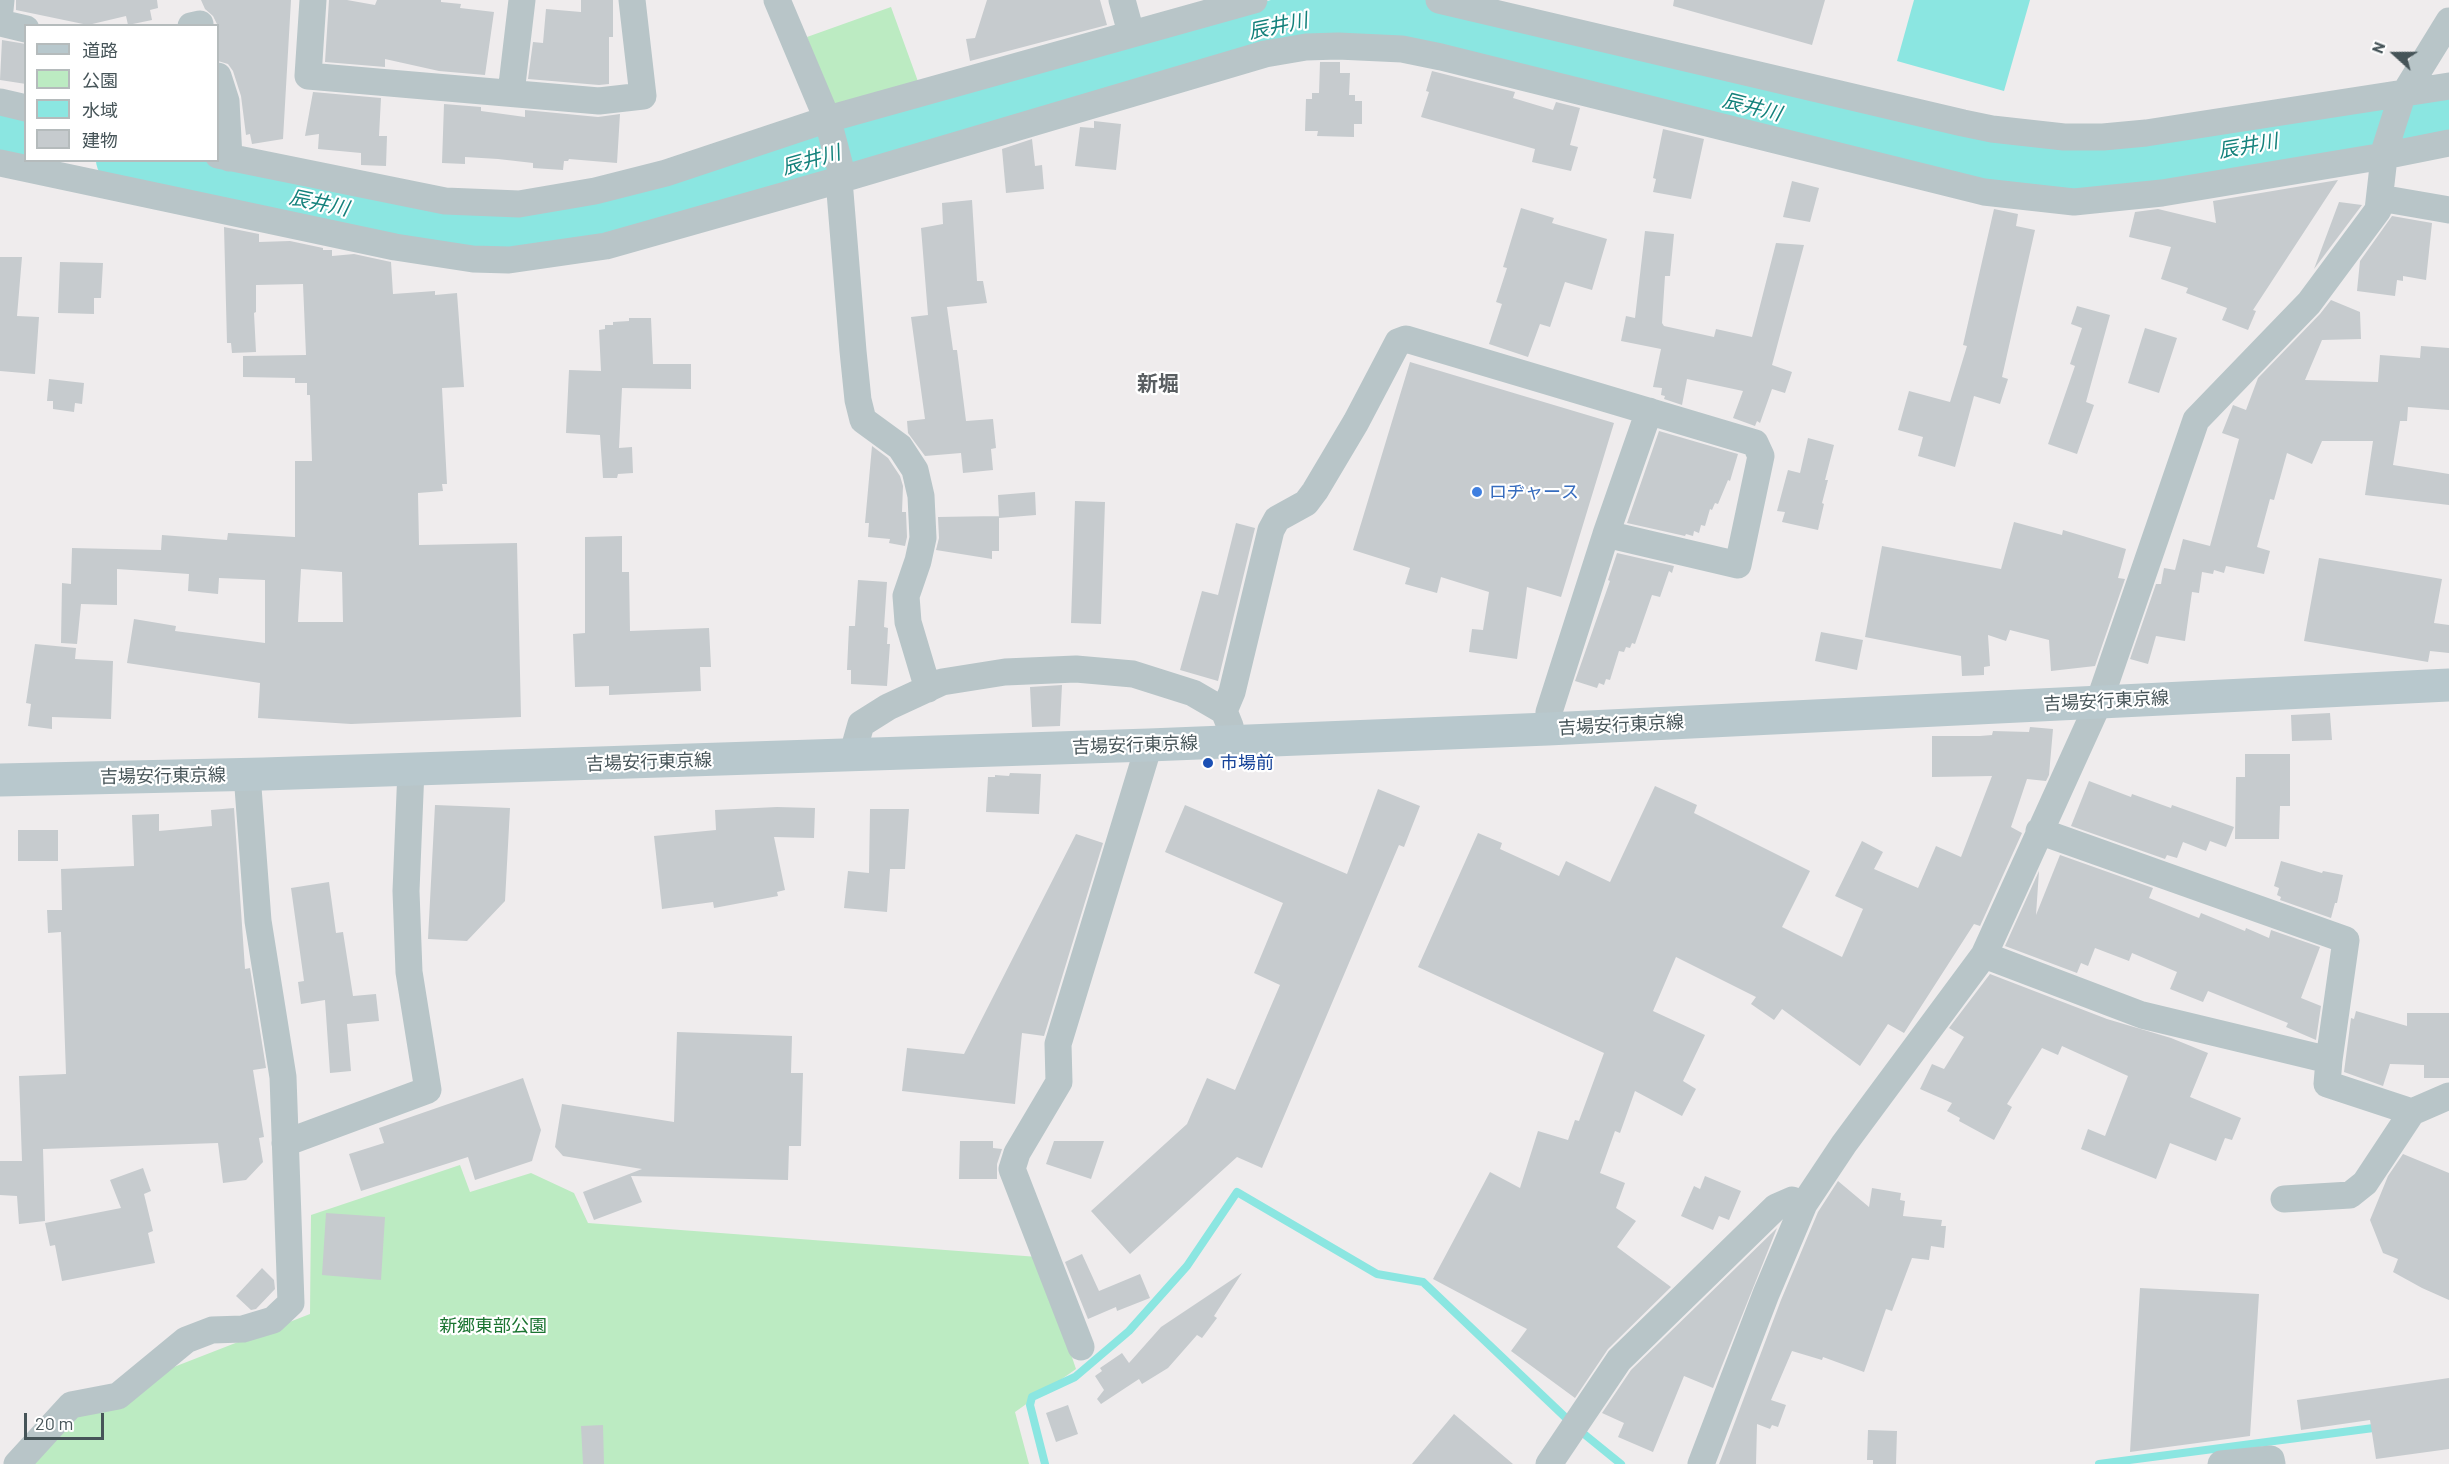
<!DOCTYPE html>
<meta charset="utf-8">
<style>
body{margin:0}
#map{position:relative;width:2449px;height:1464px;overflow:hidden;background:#efeced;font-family:Barlow,"Noto Sans JP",sans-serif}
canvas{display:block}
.legend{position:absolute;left:24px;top:24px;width:195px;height:138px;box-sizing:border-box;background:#fff;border:2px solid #b5bbbc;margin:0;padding:8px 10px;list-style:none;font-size:18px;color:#465458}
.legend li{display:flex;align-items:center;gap:12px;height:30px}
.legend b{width:30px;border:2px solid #b5bbbc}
.north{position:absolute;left:2365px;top:24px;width:60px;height:60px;-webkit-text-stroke:4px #fff;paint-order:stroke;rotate:291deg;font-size:16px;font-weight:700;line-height:24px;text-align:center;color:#465458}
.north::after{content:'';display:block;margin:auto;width:21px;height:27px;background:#465458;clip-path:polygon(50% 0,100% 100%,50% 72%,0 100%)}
.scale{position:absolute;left:24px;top:1413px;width:80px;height:27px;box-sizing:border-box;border:3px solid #465458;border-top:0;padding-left:8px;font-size:18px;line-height:21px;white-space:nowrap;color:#465458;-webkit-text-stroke:4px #fff;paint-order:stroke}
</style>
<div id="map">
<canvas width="2449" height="1464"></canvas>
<ul class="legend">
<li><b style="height:8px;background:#b8c8cd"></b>道路</li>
<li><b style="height:16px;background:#bcebc2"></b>公園</li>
<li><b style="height:16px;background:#8be6e1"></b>水域</li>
<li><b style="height:16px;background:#c6cbce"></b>建物</li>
</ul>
<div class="north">N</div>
<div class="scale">20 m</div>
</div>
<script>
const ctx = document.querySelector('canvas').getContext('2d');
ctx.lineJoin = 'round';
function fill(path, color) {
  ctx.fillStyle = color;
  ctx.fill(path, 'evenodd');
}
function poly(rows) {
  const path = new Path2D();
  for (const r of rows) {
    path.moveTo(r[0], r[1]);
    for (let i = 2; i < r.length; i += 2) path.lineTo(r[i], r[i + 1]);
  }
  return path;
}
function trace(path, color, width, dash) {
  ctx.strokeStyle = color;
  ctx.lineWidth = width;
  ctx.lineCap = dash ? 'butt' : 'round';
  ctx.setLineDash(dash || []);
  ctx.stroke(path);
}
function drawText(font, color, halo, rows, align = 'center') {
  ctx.font = font + ' Barlow,"Noto Sans JP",sans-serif';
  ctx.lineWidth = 4.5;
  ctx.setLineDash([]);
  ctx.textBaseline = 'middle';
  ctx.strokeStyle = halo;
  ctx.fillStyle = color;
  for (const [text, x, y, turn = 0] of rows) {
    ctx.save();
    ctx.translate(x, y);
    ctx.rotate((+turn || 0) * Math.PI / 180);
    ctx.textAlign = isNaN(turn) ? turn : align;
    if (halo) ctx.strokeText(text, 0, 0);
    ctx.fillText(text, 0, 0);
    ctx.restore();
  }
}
fill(poly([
 [891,7,920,87,843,106,831,102,807,37],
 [460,1165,470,1192,531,1173,574,1193,588,1223,1038,1257,1076,1369,1015,1412,1029,1464,33,1464,80,1410,161,1372,310,1314,311,1215]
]), '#bcebc2');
fill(poly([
 [1914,0,2030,0,2004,91,1897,61]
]), '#8be6e1');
trace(poly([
 [1584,1434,1621,1464],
 [1045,1464,1030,1405,1032,1397,1075,1377,1129,1331,1187,1266,1237,1192,1377,1274,1423,1282,1565,1417],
 [2099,1464,2381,1427]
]), '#8be6e1', 8);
trace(poly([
 [0,133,26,139],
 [120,160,444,230,517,232,625,214,727,182,931,126,1039,90,1292,19,1358,16,1426,24,1905,145,2007,165,2074,170,2139,166,2231,152,2344,129,2449,115]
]), '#8be6e1', 48);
fill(poly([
 [16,0,157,0,158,8,150,10,152,20,128,25,126,16,88,25,16,10],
 [201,0,291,0,283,139,252,144,250,134,246,135,241,96,233,71,228,64,218,61,218,26,213,16,205,9],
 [329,0,347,0,375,5,377,0,441,0,441,2,461,4,460,8,494,12,485,75,439,71,385,59,385,67,325,62],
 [581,0,613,0,613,37,609,37,609,84,599,85,528,79,533,42,543,43,546,9,581,12],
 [987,0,1100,0,1107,25,970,61,966,39,975,38],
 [1674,0,1825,0,1812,45,1673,6],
 [2,40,26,44,26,84,0,80],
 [1320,62,1340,62,1340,73,1350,73,1349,95,1355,95,1355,101,1362,101,1362,124,1354,124,1354,137,1317,136,1318,131,1305,131,1306,99,1312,99,1312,93,1319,93],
 [1432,71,1515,92,1513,98,1553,110,1556,102,1580,108,1570,145,1578,147,1571,171,1532,162,1535,149,1421,117,1429,92,1426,91],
 [313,92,381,98,379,136,387,136,386,166,361,165,361,153,318,149,319,134,305,136],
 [444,104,481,107,481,111,525,117,525,110,598,117,620,114,617,163,569,159,568,161,564,161,563,170,533,168,533,163,498,159,465,157,465,164,442,163],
 [1094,121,1121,124,1116,170,1075,166,1080,127,1094,128],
 [1663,129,1704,139,1691,199,1653,192,1656,179,1653,178],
 [1032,139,1035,166,1042,165,1044,189,1006,193,1002,149],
 [2338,180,2253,310,2256,311,2248,330,2222,320,2227,308,2186,293,2188,288,2161,279,2171,247,2129,237,2135,212,2158,209,2216,223,2213,201],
 [1792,181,1819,188,1810,222,1783,217],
 [972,200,977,281,983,281,987,303,947,307,953,350,957,350,966,421,993,419,996,448,991,449,993,470,963,473,961,453,925,456,908,433,907,421,925,419,911,317,928,315,921,228,943,224,942,203],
 [2339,202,2362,205,2314,269],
 [1521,208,1554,218,1552,223,1607,239,1592,290,1565,282,1550,327,1540,324,1528,357,1489,344,1502,304,1496,302,1507,268,1503,267],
 [1994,209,2018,214,2016,226,2035,230,2002,377,2008,379,2000,404,1974,396,1955,467,1918,456,1923,437,1898,430,1909,391,1950,402,1967,346,1963,345],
 [2392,216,2432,223,2426,280,2403,276,2403,281,2397,280,2395,296,2357,291,2360,261],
 [224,227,259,234,259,242,290,241,323,248,323,250,332,250,332,256,354,254,391,262,393,294,435,291,435,295,457,293,464,387,442,388,447,484,442,484,443,491,418,493,419,545,517,543,521,717,351,724,258,718,260,683,127,663,134,619,176,626,175,631,265,643,265,580,219,578,218,594,188,591,189,574,117,569,117,605,81,604,77,644,61,643,62,583,71,584,72,548,161,550,162,535,227,540,228,533,295,537,295,461,312,461,310,395,307,395,307,383,295,383,295,378,243,377,243,356,306,355,303,284,256,285,256,312,254,313,256,352,232,353,231,343,227,343],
 [301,569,342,572,343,622,298,622],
 [1645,231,1674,234,1670,276,1665,276,1662,323,1664,326,1714,337,1716,329,1752,337,1776,243,1804,245,1772,365,1792,372,1785,393,1772,389,1760,423,1757,421,1755,426,1733,418,1743,391,1687,379,1682,405,1664,399,1665,396,1661,395,1662,388,1653,387,1661,349,1621,341,1626,316,1635,318],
 [0,257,22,257,17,316,39,317,35,374,0,371],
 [60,262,103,263,101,298,94,298,94,314,58,313],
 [2331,300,2360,312,2361,339,2322,340,2305,380,2378,382,2380,355,2420,358,2421,346,2449,348,2449,410,2408,407,2407,421,2400,421,2393,465,2449,474,2449,505,2365,495,2373,441,2322,441,2312,464,2287,453,2274,500,2270,499,2257,547,2270,551,2264,574,2226,566,2224,573,2214,570,2213,574,2202,572,2199,593,2192,592,2185,641,2156,636,2148,664,2130,659,2156,584,2161,584,2164,568,2175,570,2183,539,2210,546,2239,439,2222,433,2233,405,2246,410,2258,378,2320,314],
 [2077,306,2110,315,2086,402,2094,405,2077,454,2048,444,2075,366,2070,364,2082,328,2071,324],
 [629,318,651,318,653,364,691,364,691,389,622,388,619,448,632,447,633,473,618,474,617,478,603,478,600,435,566,433,569,370,601,371,599,330,605,329,605,325,613,325,613,322,629,321],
 [2145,328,2177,338,2159,393,2128,383],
 [1410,362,1614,423,1561,597,1527,587,1517,659,1469,652,1472,629,1483,630,1489,592,1441,577,1437,593,1405,584,1410,568,1353,550],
 [49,379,84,383,82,404,75,403,74,412,53,409,53,401,47,401],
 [1659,431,1738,454,1730,481,1728,480,1718,504,1715,503,1712,510,1710,509,1705,526,1701,525,1699,533,1694,531,1693,536,1686,534,1685,536,1627,523],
 [1808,438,1834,445,1825,480,1828,480,1822,503,1824,504,1818,530,1782,522,1785,512,1777,511,1788,470,1800,473],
 [872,446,888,458,900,476,903,486,902,512,906,512,907,537,905,546,889,543,890,539,868,537,869,523,865,523],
 [1035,492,1036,515,999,518,998,495],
 [1075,501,1105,502,1101,624,1071,623],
 [999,516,999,551,992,551,992,559,936,550,939,538,938,517],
 [2014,522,2062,535,2063,530,2126,549,2118,578,2125,579,2095,666,2051,671,2049,640,2010,630,2006,641,1988,635,1990,666,1984,667,1984,675,1962,676,1961,656,1865,637,1882,546,2001,569],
 [1236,523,1255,528,1218,681,1180,670,1202,591,1218,595],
 [622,536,622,572,629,572,630,631,709,628,711,667,700,667,701,691,609,695,609,686,575,687,573,634,585,633,585,537],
 [1617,553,1674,566,1672,573,1669,571,1660,597,1652,595,1635,644,1632,643,1630,648,1626,647,1624,652,1619,651,1610,680,1606,679,1604,685,1599,683,1597,688,1575,681,1610,581,1608,580],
 [2319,558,2442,579,2434,623,2449,625,2449,653,2430,651,2428,662,2304,641],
 [858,580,887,582,884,627,888,628,887,644,890,644,887,686,851,684,851,670,847,670,849,626,855,626],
 [1821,632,1863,640,1857,670,1815,661],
 [35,644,76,648,75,659,113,661,111,719,52,717,52,729,28,726,31,704,26,703],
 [1062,685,1060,726,1032,727,1030,687],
 [2330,713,2332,740,2292,741,2291,715],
 [2030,727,2053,729,2049,775,2046,781,2027,779,2011,827,2022,833,1980,926,1974,924,1904,1033,1888,1024,1860,1066,1782,1009,1774,1020,1751,1004,1756,997,1676,957,1653,1011,1705,1035,1683,1081,1696,1089,1682,1116,1635,1091,1620,1133,1615,1131,1600,1173,1625,1183,1616,1208,1636,1221,1617,1247,1671,1287,1608,1349,1575,1398,1511,1351,1527,1329,1433,1279,1490,1172,1520,1188,1538,1131,1568,1140,1575,1120,1579,1121,1604,1053,1418,967,1478,833,1502,843,1500,849,1559,876,1566,861,1610,882,1655,786,1697,805,1694,813,1810,871,1782,927,1842,957,1863,909,1835,896,1862,841,1883,852,1874,869,1918,888,1936,846,1961,857,1992,776,1932,777,1932,736,1980,736,1992,735,1993,731,2029,732],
 [2245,754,2290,754,2290,806,2280,806,2279,839,2235,839,2236,777,2245,777],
 [1010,773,1041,774,1039,814,986,812,988,777,995,777,995,775,1009,776],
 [2089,781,2131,797,2132,794,2171,808,2172,805,2234,827,2226,847,2210,841,2206,851,2183,842,2177,858,2167,855,2165,859,2071,826],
 [1378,789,1420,806,1404,847,1399,845,1262,1168,1237,1157,1130,1254,1091,1211,1187,1124,1207,1078,1235,1090,1280,985,1254,973,1283,903,1165,852,1185,805,1347,874],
 [435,805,510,808,505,901,467,941,428,939],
 [777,807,815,808,814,838,774,837,785,890,777,892,778,896,714,908,713,902,662,909,654,836,716,830,715,810],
 [234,808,245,969,250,968,266,1068,253,1070,264,1137,259,1138,263,1162,246,1180,223,1183,218,1143,43,1149,45,1221,19,1224,17,1196,0,1195,0,1161,22,1161,19,1076,66,1074,61,932,48,933,47,910,62,910,61,869,134,866,132,815,159,814,159,831,212,826,211,810],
 [870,809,909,809,905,869,890,869,887,912,844,908,848,871,869,873],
 [18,830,58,830,58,861,18,861],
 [1076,834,1103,843,1044,1036,1022,1033,1015,1104,902,1091,907,1048,964,1054],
 [2060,855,2153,888,2149,898,2199,918,2201,913,2245,931,2246,928,2269,938,2271,930,2320,947,2301,998,2321,1006,2316,1040,2286,1027,2288,1023,2208,991,2203,1002,2170,989,2177,972,2132,953,2129,961,2095,948,2088,966,2081,963,2077,973,2005,946,2039,871,2036,915],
 [2281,861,2322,873,2323,871,2343,875,2337,903,2335,903,2331,918,2280,900,2281,897,2277,895,2279,888,2274,886],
 [329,882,336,933,343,932,353,996,376,994,379,1021,347,1024,351,1071,330,1073,325,1000,301,1004,298,982,304,981,291,888],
 [1990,974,2107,1019,2171,1038,2208,1053,2190,1097,2241,1118,2232,1140,2225,1138,2216,1161,2170,1143,2156,1179,2081,1149,2088,1129,2105,1136,2128,1076,2062,1046,2058,1055,2042,1048,2007,1104,2012,1107,1994,1140,1959,1121,1960,1118,1947,1111,1952,1103,1920,1089,1932,1064,1944,1069,1964,1037,1949,1028],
 [2356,1011,2407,1026,2407,1013,2449,1013,2449,1078,2424,1078,2424,1065,2390,1064,2383,1086,2344,1072,2351,1018,2354,1019],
 [677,1032,792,1036,791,1073,803,1073,801,1146,789,1146,788,1180,631,1176,642,1202,594,1220,583,1192,642,1169,563,1156,555,1147,562,1104,674,1122],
 [523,1078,541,1130,532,1161,475,1180,468,1157,361,1191,349,1154,384,1143,379,1128],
 [960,1141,993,1141,993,1148,1002,1149,997,1164,997,1179,959,1179],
 [1054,1141,1104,1141,1091,1179,1046,1164],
 [2403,1154,2449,1173,2449,1300,2422,1288,2393,1272,2398,1259,2383,1253,2370,1220,2388,1176],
 [143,1168,151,1191,144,1194,153,1231,148,1233,155,1263,62,1281,55,1245,50,1246,45,1223,121,1208,110,1180],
 [1705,1176,1741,1191,1729,1220,1719,1216,1713,1230,1681,1216,1694,1186,1700,1189],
 [1838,1181,1869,1207,1872,1188,1901,1193,1900,1200,1905,1201,1903,1216,1942,1220,1941,1226,1946,1226,1944,1248,1931,1246,1929,1260,1912,1258,1892,1311,1886,1309,1864,1372,1823,1357,1822,1360,1792,1351,1771,1400,1786,1405,1778,1427,1772,1425,1770,1429,1757,1424,1756,1464,1719,1464,1781,1300,1818,1212],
 [326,1213,385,1217,381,1280,322,1275],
 [1777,1228,1713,1388,1684,1376,1653,1452,1618,1437,1624,1423,1602,1413,1631,1370],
 [1082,1254,1099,1291,1140,1274,1150,1298,1117,1311,1116,1307,1088,1319,1065,1262],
 [262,1268,274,1280,275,1289,256,1309,251,1310,236,1296],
 [1242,1273,1214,1316,1217,1318,1202,1338,1197,1335,1168,1368,1142,1384,1139,1379,1101,1404,1097,1399,1104,1390,1095,1376,1102,1371,1100,1368,1122,1353,1129,1363,1161,1327],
 [2140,1288,2259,1294,2250,1436,2130,1452],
 [2449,1378,2449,1449,2376,1459,2370,1420,2301,1430,2297,1400],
 [1068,1405,1078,1434,1056,1442,1046,1413],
 [1454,1414,1513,1464,1412,1464],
 [603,1425,604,1464,583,1464,581,1426],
 [1868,1430,1897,1431,1896,1464,1873,1464,1873,1460,1867,1460]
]), '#c6cbce');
trace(poly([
 [313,0,308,76,599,101,643,96,632,0],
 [777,0,828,121,843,178],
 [1122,0,1131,33],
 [1439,0,1963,123,1992,129,2064,137,2103,137,2146,133,2449,86],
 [0,10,1,0],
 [0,23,26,29],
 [191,26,200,24,200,26],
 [218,76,226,101,229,158],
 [511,93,522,0],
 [0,102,26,108],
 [218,155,445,201,519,204,595,191,666,173,828,119,1254,0],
 [0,163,395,247,473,259,509,260,606,246,839,180,1265,54,1306,47,1338,46,1402,49,1441,57,1984,192,2074,202,2162,193,2384,156,2449,143],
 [839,180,853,351,858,400,863,420,900,447,915,470,921,496,923,538,918,561,906,596,908,622,928,689],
 [2380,198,2449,210],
 [1224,711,1232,692,1271,530,1277,519,1306,503,1315,491,1356,422,1398,342,1406,339,1755,443,1761,456,1738,565,1606,534],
 [1548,729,1549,712,1606,534,1649,411],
 [852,756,861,724,888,707,942,682,1005,672,1076,669,1133,674,1193,693,1224,711,1230,726],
 [1984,955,2142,1015,2329,1060,2346,940,2039,831],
 [2329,1060,2327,1084,2412,1112],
 [285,1143,428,1090,409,972,406,891,411,769],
 [2284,1199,2350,1195,2365,1183,2412,1112,2449,1096],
 [1081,1347,1012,1169,1017,1153,1059,1082,1058,1044,1149,745],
 [17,1464,71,1405,118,1396,186,1340,212,1330,243,1329,273,1320,291,1303,283,1077,258,921,247,774],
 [1549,1464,1619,1360,1776,1207,1792,1200,1804,1204],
 [1701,1464,1766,1294,1804,1204,1844,1144,1984,955,2099,702,2196,420,2309,303,2378,210,2385,149,2401,99,2449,21],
 [2221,1464,2271,1459,2272,1464]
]), '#b8c5c8', 27);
trace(poly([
 [0,780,263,774,1149,745,1548,729,2449,685]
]), '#b8c8cd', 33);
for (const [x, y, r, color] of [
 [1477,492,6,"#3f7fe0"],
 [1208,763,6,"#1a4fb4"]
]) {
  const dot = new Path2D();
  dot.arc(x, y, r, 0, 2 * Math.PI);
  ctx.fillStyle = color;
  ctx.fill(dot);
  trace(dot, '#fff', 2);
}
drawText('18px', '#366cbe', '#fff', [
 ["ロヂャース",1489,492]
], 'left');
drawText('18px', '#465458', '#fff', [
 ["吉場安行東京線",2106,701,-3],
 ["吉場安行東京線",1621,725,-3],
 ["吉場安行東京線",1135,745,-2],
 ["吉場安行東京線",649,762,-2],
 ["吉場安行東京線",163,776,-1]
]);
drawText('18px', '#164399', '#fff', [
 ["市場前",1220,763]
], 'left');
drawText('18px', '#1b7431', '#fff', [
 ["新郷東部公園",493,1326]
]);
drawText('italic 20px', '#13817b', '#fff', [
 ["辰井川",1278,26,-12],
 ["辰井川",1752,107,14],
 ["辰井川",2248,146,-10],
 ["辰井川",811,160,-16],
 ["辰井川",319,203,12]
]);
drawText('bold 21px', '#595e61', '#fff', [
 ["新堀",1158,384]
]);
</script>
